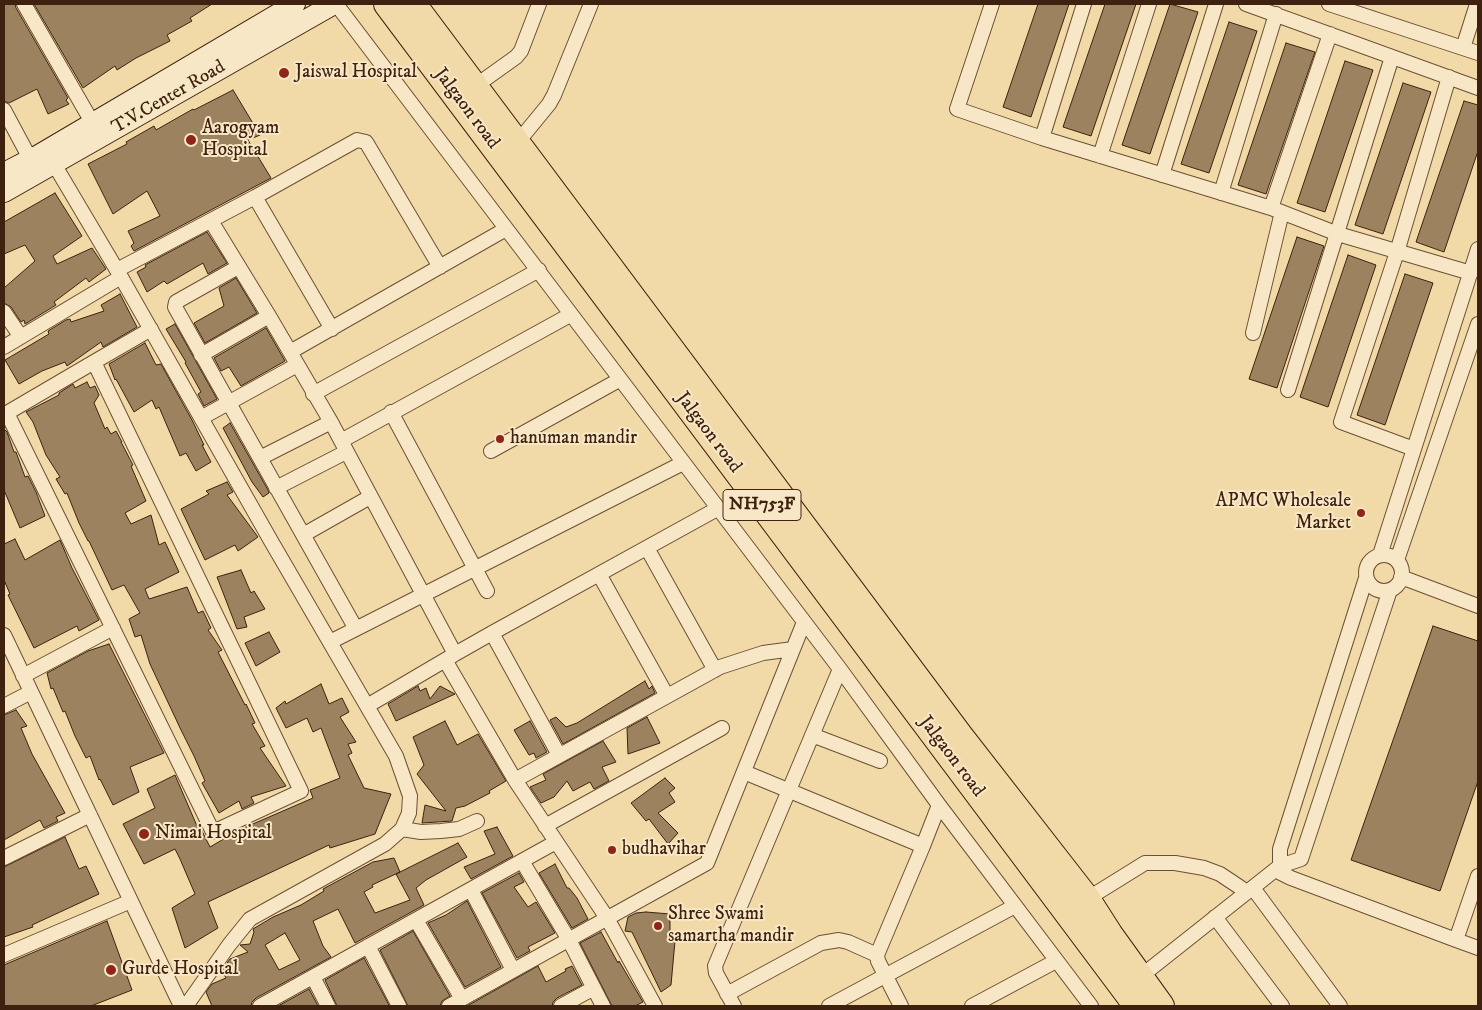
<!DOCTYPE html>
<style>
body{margin:0}
#map{position:relative;width:1482px;height:1010px;overflow:hidden;background:#f2daa8;font-family:"IM FELL DW Pica",serif}
canvas{display:block}
.frame{position:absolute;inset:0;border:5px solid #3e220f;pointer-events:none}
</style>
<div id="map">
<canvas width="1482" height="1010"></canvas>
<div class="frame"></div>
</div>
<script>
const ctx = document.querySelector('canvas').getContext('2d');
ctx.lineJoin = 'round';
function fill(path, color) {
  ctx.fillStyle = color;
  ctx.fill(path, 'evenodd');
}
function poly(rows) {
  const path = new Path2D();
  for (const r of rows) {
    if (r.length === 3) {
      path.moveTo(r[0] + r[2], r[1]);
      path.arc(r[0], r[1], r[2], 0, 2 * Math.PI);
      continue;
    }
    path.moveTo(r[0], r[1]);
    for (let i = 2; i < r.length; i += 2) path.lineTo(r[i], r[i + 1]);
  }
  return path;
}
function trace(path, color, width, dash) {
  ctx.strokeStyle = color;
  ctx.lineWidth = width;
  ctx.lineCap = dash ? 'butt' : 'round';
  ctx.setLineDash(dash || []);
  ctx.stroke(path);
}
function drawText(font, color, halo, rows, align = 'center') {
  ctx.font = font + ' "IM FELL DW Pica",serif';
  ctx.lineWidth = 4;
  ctx.setLineDash([]);
  ctx.textBaseline = 'middle';
  ctx.strokeStyle = halo;
  ctx.fillStyle = color;
  for (const [text, x, y, turn = 0] of rows) {
    ctx.save();
    ctx.translate(x, y);
    ctx.rotate((+turn || 0) * Math.PI / 180);
    ctx.textAlign = isNaN(turn) ? turn : align;
    if (halo) ctx.strokeText(text, 0, 0);
    ctx.fillText(text, 0, 0);
    ctx.restore();
  }
}
const building = poly([
 [4,4,15,4,16,8,68,98,66,100,69,104,48,114,37,89,9,103,4,101,4,4],
 [34,4,212,4,190,18,192,21,167,35,170,41,136,58,117,70,115,66,83,88,34,4],
 [1038,4,1069,4,1031,117,1003,107,1038,4],
 [1105,4,1136,4,1091,136,1063,127,1105,4],
 [1170,4,1198,12,1150,154,1122,145,1170,4],
 [1229,22,1257,31,1209,173,1181,164,1229,22],
 [1286,43,1315,52,1266,194,1238,185,1286,43],
 [1345,61,1373,70,1325,212,1297,203,1345,61],
 [1403,83,1431,92,1383,234,1355,225,1403,83],
 [233,90,260,135,248,140,271,178,134,251,131,246,134,243,128,231,160,216,147,191,113,214,88,164,127,144,126,142,154,126,156,130,193,109,194,110,233,90],
 [1464,101,1478,105,1478,151,1444,252,1416,242,1464,101],
 [55,193,82,236,53,256,57,264,92,248,106,269,89,282,86,278,54,302,56,305,25,324,24,320,21,322,11,307,4,303,4,288,35,261,25,245,4,254,4,222,55,193],
 [207,232,227,263,208,274,203,263,167,284,164,281,147,292,137,272,146,267,145,265,207,232],
 [1297,237,1324,246,1277,388,1249,379,1297,237],
 [1348,255,1376,265,1328,407,1300,397,1348,255],
 [1405,274,1433,283,1385,425,1357,415,1405,274],
 [236,278,257,313,205,343,194,323,224,306,219,288,236,278],
 [120,294,137,327,103,347,101,342,67,366,65,362,42,371,19,384,5,360,49,334,48,331,66,320,70,319,71,322,104,311,101,305,120,294],
 [175,324,217,399,204,406,198,394,201,392,185,363,186,362,166,329,175,324],
 [266,328,285,361,241,386,229,367,221,371,214,358,266,328],
 [145,343,156,365,161,364,192,420,204,445,202,445,211,462,196,471,186,453,180,456,159,407,156,409,152,400,134,412,116,379,115,380,109,364,145,343],
 [87,382,90,388,95,386,99,395,94,403,105,429,107,427,111,434,116,431,122,442,121,442,133,465,131,466,146,501,125,513,131,524,151,515,159,545,165,542,179,572,145,589,149,599,187,587,198,613,203,611,211,628,208,630,222,650,218,652,245,705,246,704,255,723,252,724,265,746,260,748,286,786,251,797,254,803,242,809,239,801,219,813,202,783,205,781,194,756,181,730,150,664,141,635,135,637,129,619,140,613,124,585,112,590,89,541,88,541,79,523,67,493,65,494,56,479,60,477,46,455,33,422,26,412,59,395,59,393,73,384,75,388,87,382],
 [230,423,268,490,269,493,263,497,252,482,223,428,230,423],
 [4,429,7,432,14,452,16,452,25,477,28,476,36,492,45,516,20,528,4,490,4,429],
 [227,482,233,492,227,495,258,537,238,551,235,545,205,560,181,509,209,494,206,491,227,482],
 [15,539,25,560,60,540,72,568,99,620,79,631,77,626,34,648,8,595,10,594,4,580,4,544,15,539],
 [241,570,251,593,254,591,265,609,244,617,247,627,237,629,217,577,241,570],
 [1433,626,1478,641,1478,781,1440,891,1351,860,1433,626],
 [269,632,280,652,256,666,245,643,269,632],
 [109,644,164,753,130,767,139,792,113,805,100,779,99,780,90,756,86,758,75,736,65,711,63,712,53,688,51,689,47,673,88,651,109,644],
 [645,681,649,689,652,686,655,693,563,744,550,720,556,717,566,727,577,723,645,681],
 [321,684,329,704,342,698,349,712,340,717,356,742,348,744,352,753,348,755,364,788,391,794,375,834,330,848,329,845,208,902,218,928,185,948,172,908,195,894,180,859,175,849,144,864,123,824,155,808,147,789,175,775,197,826,199,825,210,847,239,830,313,798,310,790,340,778,321,728,313,732,307,718,286,728,276,708,285,701,286,704,321,684],
 [418,686,420,691,426,688,430,699,440,686,455,694,396,721,388,704,418,686],
 [16,710,27,726,21,728,32,754,65,813,56,817,58,821,44,828,40,820,4,840,4,715,16,710],
 [647,717,660,743,628,754,627,728,647,717],
 [445,721,457,745,478,734,506,781,489,791,490,793,465,806,456,808,452,821,422,823,425,805,446,811,417,774,424,765,413,737,445,721],
 [530,721,547,752,536,758,534,753,529,755,514,730,530,721],
 [603,741,616,762,602,767,609,781,594,789,590,782,573,791,567,781,554,797,541,803,530,787,546,780,543,774,603,741],
 [665,778,675,788,669,793,675,802,658,813,678,833,668,844,649,819,646,821,631,803,665,778],
 [497,827,513,856,471,879,464,867,495,854,484,831,497,827],
 [65,837,79,869,86,866,99,894,32,925,33,927,4,937,4,867,65,837],
 [458,843,467,857,426,880,416,888,424,905,355,943,338,909,313,921,323,946,331,957,256,998,252,1002,251,1006,212,1006,206,992,212,984,226,978,222,971,224,967,229,965,227,963,230,959,248,952,240,945,250,944,254,932,253,929,273,917,301,905,324,891,323,889,373,862,394,858,400,872,372,885,373,887,364,892,375,913,410,900,396,874,458,843],
 [285,933,300,960,279,970,265,945,285,933],
 [555,864,567,888,569,888,577,898,588,919,572,928,539,873,555,864],
 [519,873,524,882,514,887,528,907,536,902,555,933,528,947,530,951,517,958,482,893,519,873],
 [467,901,501,967,465,987,428,923,446,915,467,901],
 [646,912,670,914,670,940,675,941,671,985,661,992,632,932,625,931,628,917,636,913,646,912],
 [107,921,132,990,91,1006,4,1006,4,965,107,921],
 [413,931,450,996,442,1001,440,1006,408,1006,380,950,413,931],
 [601,932,618,963,619,961,643,1002,635,1006,612,1006,580,943,601,932],
 [364,958,389,1005,386,1006,337,1006,325,980,364,958],
 [538,966,546,982,566,971,565,969,572,966,582,985,557,998,553,1002,552,1006,467,1006,538,966],
 [309,989,318,1006,278,1006,309,989]
]);
fill(building, '#9c825f');
trace(building, '#3e220f', 1);
const street = poly([
 [24,4,92,122],
 [336,4,840,669,939,805,1091,1006],
 [992,4,957,109,1042,138,1271,208],
 [1246,4,1478,88],
 [1329,4,1478,53],
 [1330,34,1271,208,1338,234,1471,273],
 [1463,48,1477,4],
 [474,87,516,57,521,51,539,4],
 [4,110,34,166],
 [1042,138,1084,4],
 [517,143,549,104,554,95,591,4],
 [1100,156,1149,4],
 [49,158,54,164,121,277,271,541,396,756,410,796,409,813,402,829,385,844,250,919,229,945,186,1006],
 [1162,175,1216,4],
 [1221,193,1276,14],
 [255,197,332,329],
 [211,221,269,316,331,422,455,654,492,633,717,509],
 [238,267,176,302,175,307,356,629],
 [117,270,255,197,357,140,366,142,440,267],
 [4,312,21,337],
 [1253,333,1282,212],
 [4,347,121,277],
 [290,352,506,229],
 [201,355,269,316],
 [94,362,301,791,213,832,7,413,94,362,151,329],
 [1288,390,1392,57],
 [313,394,539,270],
 [391,412,487,591],
 [201,418,297,365],
 [341,441,570,315],
 [1414,449,1341,422,1397,252,1449,77],
 [491,451,619,380],
 [260,458,331,422],
 [276,488,346,452],
 [303,535,370,497],
 [647,548,715,670],
 [1384,573,18],
 [1380,555,1478,249],
 [1397,560,1478,324],
 [599,574,667,696],
 [1401,577,1478,606],
 [492,633,559,755],
 [4,635,181,1006],
 [330,642,683,463],
 [445,660,515,780,607,918,655,1006],
 [23,676,113,628],
 [4,706,31,692],
 [367,706,452,656],
 [812,735,880,761],
 [744,772,923,846],
 [515,780,720,667,763,653,793,649],
 [545,826,722,728],
 [402,829,421,832,441,831,459,829,477,821],
 [4,858,90,815],
 [522,861,569,940,603,1006],
 [1280,866,1280,849,1366,578],
 [1275,870,1291,878,1456,940,1478,876],
 [1253,888,1340,1006],
 [471,890,513,970],
 [1087,899,1145,863,1175,863,1204,868,1220,874,1247,892],
 [1215,917,1282,1006],
 [416,920,462,999],
 [1456,940,1478,948],
 [368,946,399,1006],
 [4,955,131,901],
 [313,977,328,1006],
 [1140,977,1280,866,1301,859,1390,590],
 [727,994,821,943,839,940,848,942,877,955],
 [260,1006,556,842],
 [449,1006,707,863,804,622],
 [561,1006,594,988],
 [734,1006,716,973,715,966,840,669],
 [829,1006,1015,906],
 [901,1006,878,961,877,955,923,846,939,805],
 [972,1006,1056,961]
]);
const secondary = poly([
 [4,173,37,156,295,4],
 [4,192,334,4]
]);
const highway = poly([
 [387,4,1137,1006],
 [413,4,960,736,1087,899,1110,935,1161,1006]
]);
trace(street, '#6b5035', 16);
trace(secondary, '#3e220f', 22);
trace(highway, '#3e220f', 28);
trace(street, '#f7e7c6', 14);
trace(secondary, '#f7e7c6', 20);
trace(highway, '#f2daa8', 26);
for (const [x, y, r, color] of [
 [284,73,6,"#8f2418"],
 [191,140,6,"#8f2418"],
 [500,439,5,"#8f2418"],
 [1361,513,5,"#8f2418"],
 [144,834,6,"#8f2418"],
 [612,850,5,"#8f2418"],
 [658,926,5,"#8f2418"],
 [111,970,6,"#8f2418"]
]) {
  const dot = new Path2D();
  dot.arc(x, y, r, 0, 2 * Math.PI);
  ctx.fillStyle = color;
  ctx.fill(dot);
  trace(dot, '#f7e7c6', 2);
}
for (const [x, y, w] of [
 [762,505,78]
]) {
  const box = new Path2D();
  box.roundRect(x - w / 2, y - 15.5, w, 31, 4);
  ctx.fillStyle = '#f7e7c6';
  ctx.fill(box);
  trace(box, '#3e220f', 1);
}
drawText('bold 18px', '#3e220f', null, [
 ["NH753F",762,505]
]);
drawText('19px', '#3e220f', '#f7e7c6', [
 ["Jaiswal Hospital",295,73],
 ["Aarogyam",202,129],
 ["Hospital",202,151],
 ["hanuman mandir",510,439],
 ["APMC Wholesale",1351,502,"right"],
 ["Market",1351,524,"right"],
 ["Nimai Hospital",155,834],
 ["budhavihar",622,850],
 ["Shree Swami",668,915],
 ["samartha mandir",668,937],
 ["Gurde Hospital",122,970]
], 'left');
drawText('19px', '#3e220f', '#f7e7c6', [
 ["T.V.Center Road",169,98,-30],
 ["Jalgaon road",466,109,53],
 ["Jalgaon road",708,433,53],
 ["Jalgaon road",951,757,53]
]);
</script>
